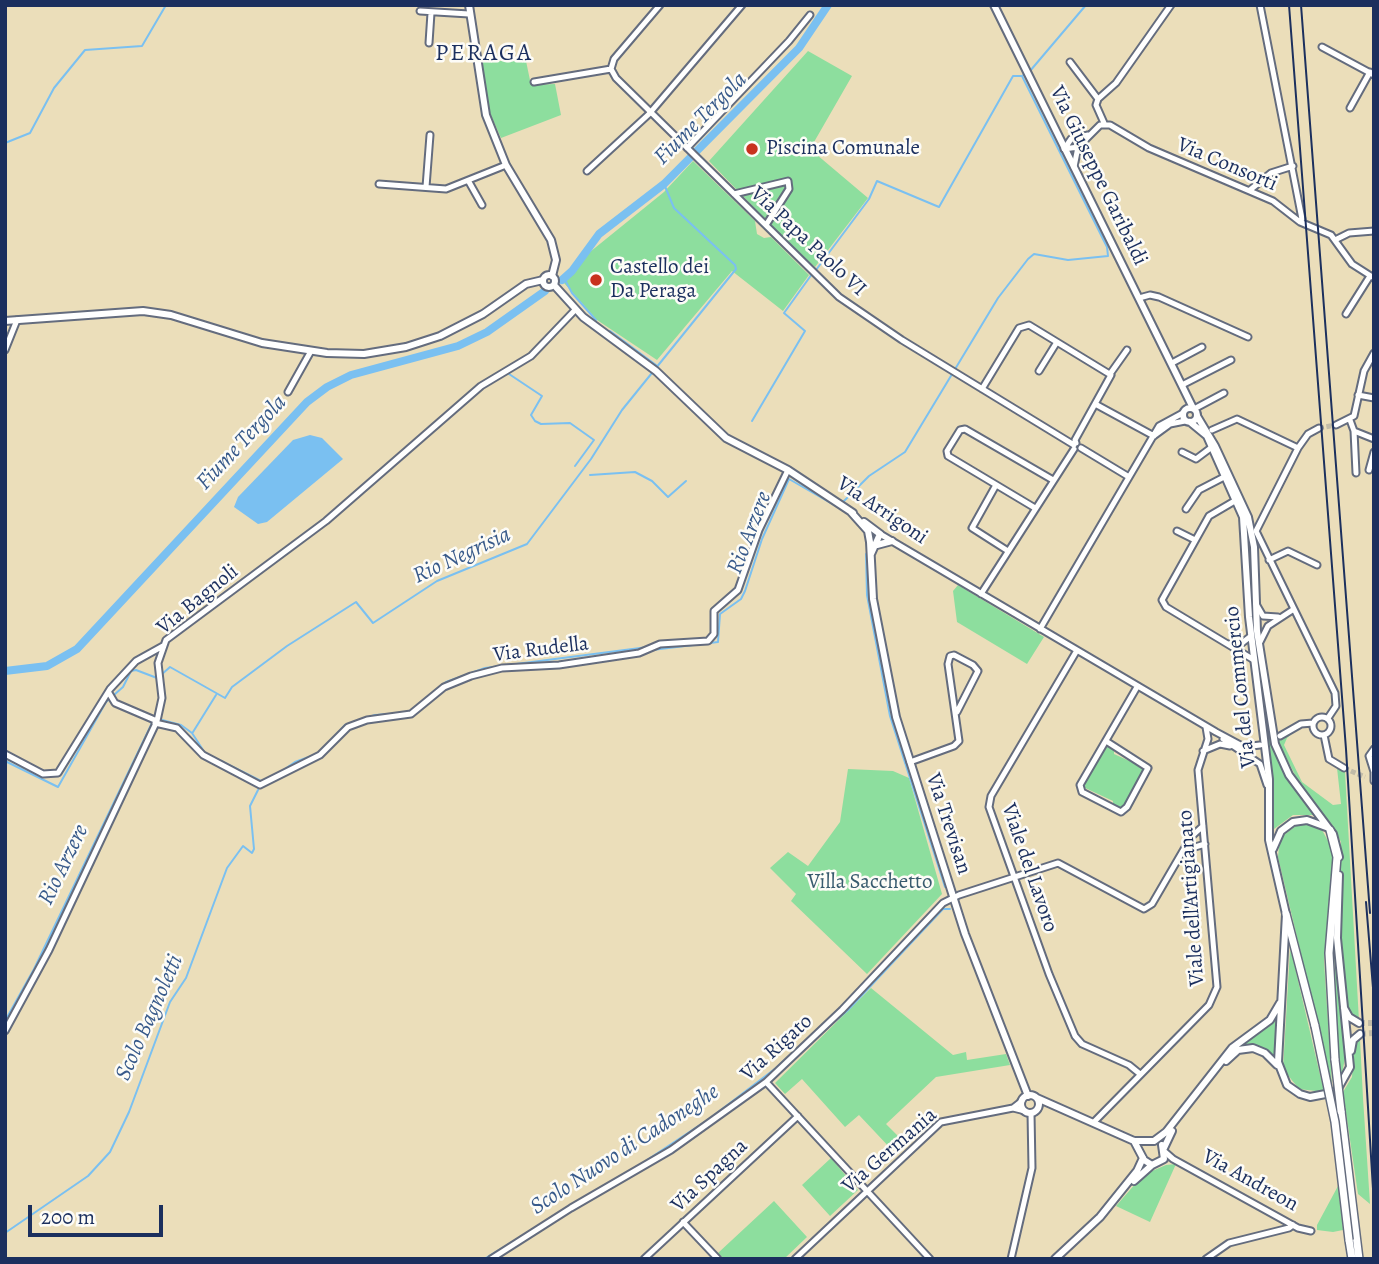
<!DOCTYPE html>
<style>
body{margin:0}
#map{position:relative;width:1379px;height:1264px;overflow:hidden;background:#ebdeba;font-family:Alegreya,serif}
canvas{display:block}
.frame{position:absolute;inset:0;border:7px solid #1b2f5e;pointer-events:none}
.scale{position:absolute;left:28px;top:1205px;width:135px;height:32px;box-sizing:border-box;border:4px solid #1b2f5e;border-top:0;padding-left:9px;font-size:21px;line-height:24px;white-space:nowrap;color:#1b2f5e;-webkit-text-stroke:5px #fdfcf7;paint-order:stroke}
</style>
<div id="map">
<canvas width="1379" height="1264"></canvas>
<div class="frame"></div>
<div class="scale">200 m</div>
</div>
<script>
const ctx = document.querySelector('canvas').getContext('2d');
ctx.lineJoin = 'round';
function fill(path, color) {
  ctx.fillStyle = color;
  ctx.fill(path, 'evenodd');
}
function poly(rows) {
  const path = new Path2D();
  for (const r of rows) {
    if (r.length === 3) {
      path.moveTo(r[0] + r[2], r[1]);
      path.arc(r[0], r[1], r[2], 0, 2 * Math.PI);
      continue;
    }
    path.moveTo(r[0], r[1]);
    for (let i = 2; i < r.length; i += 2) path.lineTo(r[i], r[i + 1]);
  }
  return path;
}
function trace(path, color, width, dash) {
  ctx.strokeStyle = color;
  ctx.lineWidth = width;
  ctx.lineCap = dash ? 'butt' : 'round';
  ctx.setLineDash(dash || []);
  ctx.stroke(path);
}
function drawText(font, color, halo, rows, align = 'center') {
  ctx.font = font + ' Alegreya,serif';
  ctx.lineWidth = 5;
  ctx.setLineDash([]);
  ctx.textBaseline = 'middle';
  ctx.strokeStyle = halo;
  ctx.fillStyle = color;
  for (const [text, x, y, turn = 0] of rows) {
    ctx.save();
    ctx.translate(x, y);
    ctx.rotate((+turn || 0) * Math.PI / 180);
    ctx.textAlign = isNaN(turn) ? turn : align;
    if (halo) ctx.strokeText(text, 0, 0);
    ctx.fillText(text, 0, 0);
    ctx.restore();
  }
}
fill(poly([
 [808,51,852,76,810,149,868,198,815,267,796,251,709,161],
 [480,61,526,61,531,85,555,84,561,115,501,138,490,113],
 [693,161,755,221,757,234,764,238,771,237,809,275,783,311,732,271,657,360,597,320,564,283,585,256,664,192],
 [958,585,1044,637,1027,664,957,622,953,591],
 [1266,723,1282,769,1314,815,1293,815,1274,829,1272,773],
 [1300,727,1287,738,1284,745,1302,782,1333,805,1341,804,1337,768,1345,772,1359,1021,1351,1016,1345,994,1341,926,1341,842,1333,826,1301,787,1277,739],
 [1109,746,1114,749,1114,754,1145,768,1125,805,1119,809,1113,806,1113,801,1083,787,1103,749],
 [848,769,893,771,909,778,942,894,867,974,791,901,796,894,770,868,788,852,808,866,840,822],
 [1297,825,1309,825,1322,830,1333,850,1324,961,1332,1085,1278,857,1280,838],
 [1334,936,1346,1053,1341,1079,1336,1027],
 [1290,950,1293,959,1324,1092,1299,1089,1283,1069],
 [871,988,953,1055,966,1052,967,1060,1006,1054,1010,1065,936,1077,886,1124,900,1138,901,1142,892,1150,859,1115,845,1127,802,1079,785,1094,775,1083],
 [1277,1017,1274,1055,1252,1044,1235,1049],
 [1360,1039,1363,1098,1370,1204,1358,1194,1343,1092,1352,1077,1354,1047],
 [831,1158,858,1190,830,1216,802,1185],
 [1176,1164,1150,1222,1116,1206,1143,1175,1166,1165],
 [1338,1186,1343,1230,1333,1232,1317,1230,1317,1225],
 [774,1201,807,1237,784,1259,724,1259,718,1253]
]), '#8dde9e');
fill(poly([
 [310,435,322,438,343,459,267,522,258,524,234,507,238,497,293,440]
]), '#7ac0f1');
trace(poly([
 [1030,71,1086,5],
 [5,143,30,133,54,88,85,50,142,46,166,5],
 [816,270,869,199,877,181,939,207,1013,76,1021,76],
 [564,278,572,293,596,320],
 [610,331,656,365],
 [509,374,542,396,531,415,535,421,541,424,570,423,594,440,575,466],
 [752,421,805,331,784,313,812,274],
 [590,475,635,472,652,481,668,497,686,481],
 [841,504,869,476,905,452,998,298,1028,259,1034,254,1068,260,1108,256,1107,247,1022,76,1025,74],
 [866,554,867,595,890,716,945,887],
 [652,650,718,642,720,614,741,599,745,591,762,539,789,479,841,509],
 [161,675,170,667,225,698,232,687,287,646,356,602,373,623,437,581,527,544,591,459,622,410,736,269,735,265,674,208,664,184],
 [418,705,446,682,485,668,648,647],
 [162,720,181,725,192,733,205,753,261,781],
 [193,732,216,695],
 [327,745,345,725,375,715,391,714],
 [5,761,58,787,106,702,123,687,131,671,136,670,157,678],
 [279,773,295,762,317,754],
 [5,1021,34,969,152,723],
 [819,1035,848,1010,943,909,950,909],
 [5,1233,88,1176,110,1152,129,1112,170,1002,186,978,227,868,243,846,252,853,254,849,250,806,258,790],
 [484,1259,635,1168,709,1119,776,1068,812,1035]
]), '#7ac0f1', 2);
trace(poly([
 [562,280,572,271,599,234,664,184,799,48,828,5],
 [5,671,47,666,77,649,307,402,327,387,351,375,458,346,487,332,545,291]
]), '#7ac0f1', 8);
trace(poly([
 [1319,428,1336,425],
 [1344,768,1365,777]
]), '#c1bba8', 5, [5, 2.5]);
trace(poly([
 [1359,1023,1374,1023],
 [1360,1034,1374,1033]
]), '#c1bba8', 6, [6, 3]);
const minor = poly([
 [1260,5,1302,219],
 [420,11,469,14],
 [429,43,431,13],
 [1322,47,1374,75],
 [1070,62,1098,99],
 [611,69,616,78,839,297,902,340,1074,445],
 [611,69,614,59,660,5],
 [534,82,611,69],
 [1350,108,1370,72],
 [1104,123,1096,105,1098,99,1116,83,1171,5],
 [687,148,789,41,810,15],
 [1065,148,1071,139,1088,135],
 [1064,149,1078,147,1100,125,1110,125,1149,148,1273,201,1300,222,1331,235,1352,264,1374,278],
 [1074,167,1078,147],
 [587,171,649,114,742,5],
 [469,182,482,205],
 [379,184,446,189,506,165],
 [426,187,430,135],
 [1250,190,1271,173,1293,166],
 [734,194,788,181,789,189,766,225],
 [1335,240,1349,233,1374,231],
 [1139,298,1150,295,1159,297,1248,337],
 [1346,314,1370,276],
 [5,350,17,320],
 [1172,363,1202,347],
 [1039,371,1057,342],
 [1110,374,1127,350],
 [1182,385,1231,360],
 [982,389,1019,328,1029,325,1111,375,1075,440,1076,443],
 [288,392,311,351],
 [1358,395,1374,398],
 [1097,405,1154,436],
 [1194,409,1224,393],
 [1350,420,1354,431,1356,473],
 [1336,425,1354,416,1364,371,1374,353],
 [1319,428,1308,434,1298,448,1256,531,1335,693,1336,706,1328,718],
 [1212,430,1237,419,1298,448],
 [1354,431,1374,439],
 [1155,435,1170,424,1185,421],
 [1081,448,1129,477],
 [1182,452,1196,459,1212,447],
 [1369,470,1374,452],
 [996,485,972,528,1008,551],
 [1238,499,1209,516,1162,600,1166,607,1254,660],
 [1035,508,948,456,947,451,960,430,965,429,1053,480],
 [1186,509,1199,490,1226,476],
 [1177,531,1195,540],
 [880,534,1216,732,1244,747,1260,745],
 [1269,560,1288,551,1317,565],
 [981,594,1074,449],
 [1256,604,1263,616,1278,617],
 [1040,629,1159,426,1183,413],
 [1260,642,1268,626,1294,609],
 [1229,644,1242,643,1251,636],
 [1076,652,991,796,989,807,1049,974,1075,1036,1082,1044,1129,1065,1140,1074],
 [109,693,115,703,157,721],
 [1322,726,9],
 [155,723,177,728,203,755,260,785,320,755,348,727,367,720,411,714,444,687,471,676,502,668,559,665,639,653,660,644,708,641,714,634,714,611,738,590,759,530,788,470],
 [1324,735,1329,759,1344,768],
 [1280,736,1301,724,1313,723],
 [1223,739,1260,764,1267,785],
 [1106,741,1148,768,1127,807,1121,812,1082,792,1080,785,1137,687],
 [1374,749,1369,756,1374,772],
 [1203,751,1220,744,1230,746],
 [5,754,43,774,58,773,110,689,136,661,163,646],
 [910,762,954,746,959,741,948,664,950,656,954,655,973,665,978,671,957,712],
 [1374,773,1374,781],
 [1185,850,1205,844],
 [5,1031,49,950,157,721,162,698,158,663,166,640,326,521,481,386,531,356,575,310],
 [766,1082,930,1259],
 [1013,1108,1025,1111],
 [1094,1122,1209,1005,1217,987,1198,770,1208,739,1206,727],
 [1165,1152,1173,1159,1298,1228,1311,1231],
 [683,1222,718,1259],
 [491,1259,571,1208,671,1150,766,1082,842,1010,943,903,959,895,1058,863,1144,909,1152,904,1191,837,1203,826],
 [644,1259,798,1116],
 [795,1259,941,1122,1013,1108,1022,1101],
 [1011,1259,1032,1168,1031,1113],
 [1206,1259,1229,1243,1289,1228,1293,1225]
]);
const major = poly([
 [469,5,486,115,506,165,551,240,556,260,552,276],
 [994,5,1193,408],
 [549,281,6],
 [554,285,583,317,656,371,726,438,788,470,853,513],
 [5,321,143,311,171,315,262,343,327,353,364,354,406,347,440,336,483,314,526,284,543,280],
 [1190,415,7],
 [1197,416,1215,446,1248,517,1254,547,1257,631,1275,744,1289,775,1333,834,1339,857],
 [1190,422,1207,436,1243,517,1249,617,1269,779,1269,840,1286,914,1278,1062,1287,1085,1300,1094,1310,1097,1336,1092,1350,1067,1337,938,1339,875],
 [851,512,868,531,870,542,873,599,896,717,965,934,1028,1096],
 [864,522,880,534],
 [877,545,892,541],
 [871,554,880,534],
 [1273,849,1281,831,1293,822,1307,820,1326,827],
 [1344,1008,1349,1017,1359,1023],
 [1351,1051,1353,1040,1360,1034],
 [1226,1061,1238,1050,1253,1048,1265,1053,1277,1065],
 [1030,1104,9],
 [1037,1098,1134,1141,1154,1141,1166,1132,1232,1048,1270,1020,1280,1003],
 [1134,1141,1144,1160,1152,1165,1164,1159,1162,1145],
 [1164,1148,1172,1131],
 [1134,1181,1152,1165],
 [1055,1259,1100,1217,1137,1171,1143,1158]
]);
const highway = poly([
 [1330,830,1337,857,1329,953,1335,1060],
 [1286,914,1315,1026],
 [1341,1111,1359,1259],
 [1349,1240,1352,1259]
]);
trace(minor, '#646c7e', 9);
trace(major, '#646c7e', 10);
trace(highway, '#646c7e', 10);
trace(minor, '#fff', 5);
trace(major, '#fff', 6);
trace(highway, '#fff', 7);
trace(poly([
 [1289,5,1346,749,1374,1205],
 [1301,5,1370,913],
 [1366,902,1374,1000]
]), '#1b2f5e', 2);
const highwayBridge = poly([
 [1315,1026,1335,1122,1349,1240],
 [1335,1060,1341,1111]
]);
trace(highwayBridge, '#646c7e', 10, []);
trace(highwayBridge, '#fff', 7);
for (const [x, y, r, color] of [
 [752,149,7,"#c8321e"],
 [596,280,7,"#c8321e"]
]) {
  const dot = new Path2D();
  dot.arc(x, y, r, 0, 2 * Math.PI);
  ctx.fillStyle = color;
  ctx.fill(dot);
  trace(dot, '#fdfcf7', 2.5);
}
drawText('21px', '#1b2f5e', '#fdfcf7', [
 ["Piscina Comunale",766,149],
 ["Castello dei",610,268],
 ["Da Peraga",610,292]
], 'left');
drawText('21px', '#1b2f5e', '#fdfcf7', [
 ["Via Consorti",1227,165,23],
 ["Via Giuseppe Garibaldi",1098,176,64],
 ["Via Papa Paolo VI",808,242,43],
 ["Via Arrigoni",882,511,34],
 ["Via Bagnoli",198,600,-39],
 ["Via Rudella",541,650,-7],
 ["Via del Commercio",1241,687,-96],
 ["Via Trevisan",948,824,72],
 ["Viale del Lavoro",1029,868,71],
 ["Viale dell'Artigianato",1192,898,-94],
 ["Via Rigato",777,1048,-42],
 ["Via Germania",890,1151,-41],
 ["Via Spagna",710,1176,-43],
 ["Via Andreon",1250,1181,29]
]);
drawText('21px', '#385b6e', '#fdfcf7', [
 ["Villa Sacchetto",870,883]
]);
drawText('italic 23px', '#385a8a', '#fdfcf7', [
 ["Fiume Tergola",701,119,-45],
 ["Fiume Tergola",242,443,-47],
 ["Rio Arzere",750,533,-69],
 ["Rio Negrisia",462,556,-25],
 ["Rio Arzere",64,865,-64],
 ["Scolo Bagnoletti",150,1018,-66],
 ["Scolo Nuovo di Cadoneghe",625,1150,-33]
]);
ctx.letterSpacing = '2px';
drawText('24px', '#1b2f5e', '#fdfcf7', [
 ["PERAGA",484,54]
]);
ctx.letterSpacing = '0px';
</script>
